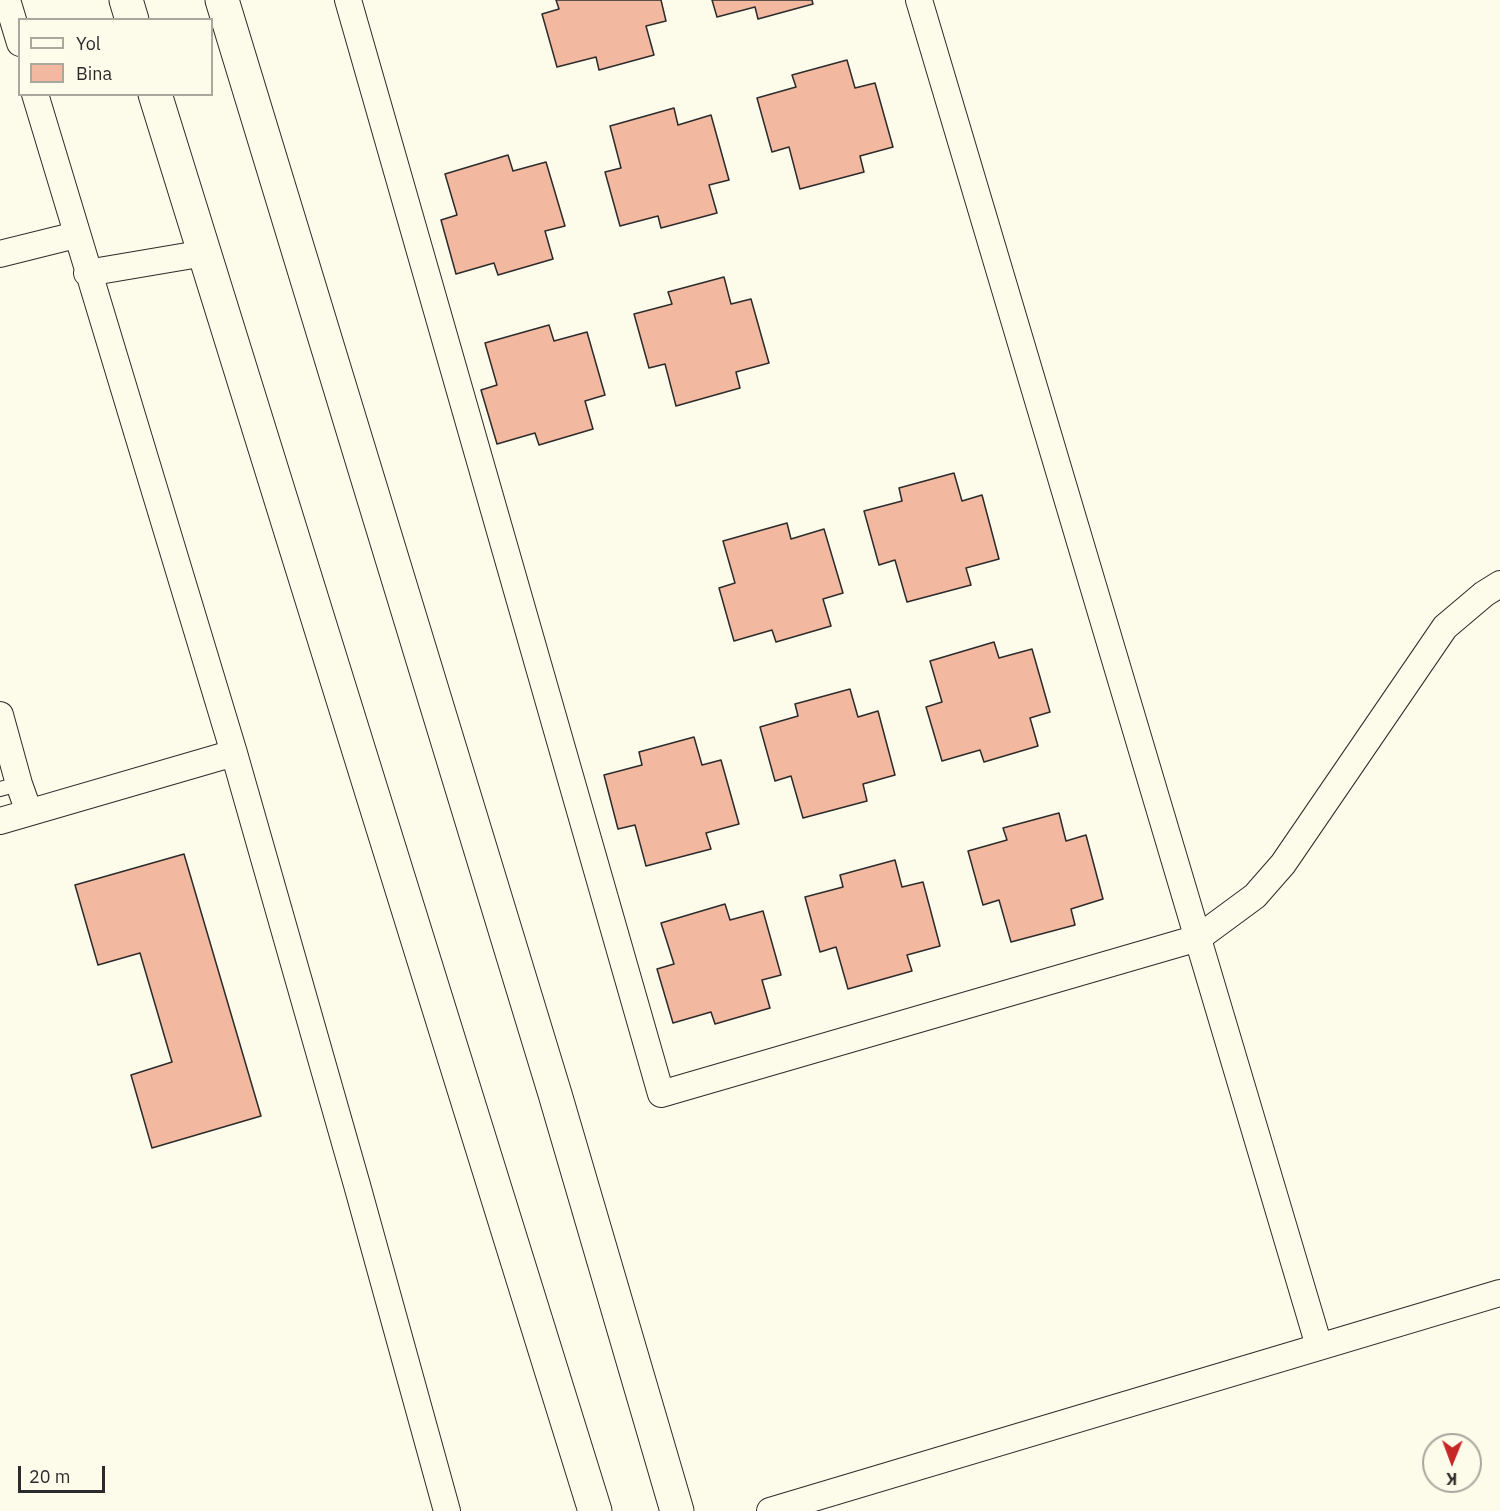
<!DOCTYPE html>
<style>
body{margin:0}
#map{position:relative;width:1500px;height:1511px;overflow:hidden;background:#fdfbea;font-family:"IBM Plex Sans",sans-serif}
canvas{display:block}
.legend{position:absolute;left:18px;top:18px;width:195px;height:78px;box-sizing:border-box;background:#fdfbea;border:2px solid #a9a89e;margin:0;padding:8px 10px;list-style:none;font-size:18px;color:#2b2b2b}
.legend li{display:flex;align-items:center;gap:12px;height:30px}
.legend b{width:30px;border:2px solid #a9a89e}
.north{position:absolute;left:1422px;top:1433px;width:60px;height:60px;box-sizing:border-box;background:#fdfbea;border:2px solid #a9a89e;border-radius:50%;rotate:181deg;font-size:16px;font-weight:700;line-height:24px;text-align:center;color:#2b2b2b}
.north::after{content:'';display:block;margin:auto;width:21px;height:27px;background:#c62828;clip-path:polygon(50% 0,100% 100%,50% 72%,0 100%)}
.scale{position:absolute;left:18px;top:1466px;width:87px;height:27px;box-sizing:border-box;border:3px solid #2b2b2b;border-top:0;padding-left:8px;font-size:18px;line-height:21px;white-space:nowrap;color:#2b2b2b;-webkit-text-stroke:4px #fdfbea;paint-order:stroke}
</style>
<div id="map">
<canvas width="1500" height="1511"></canvas>
<ul class="legend">
<li><b style="height:8px;background:#fdfbea"></b>Yol</li>
<li><b style="height:16px;background:#f2b8a0"></b>Bina</li>
</ul>
<div class="north">K</div>
<div class="scale">20 m</div>
</div>
<script>
const ctx = document.querySelector('canvas').getContext('2d');
ctx.lineJoin = 'round';
function fill(path, color) {
  ctx.fillStyle = color;
  ctx.fill(path, 'evenodd');
}
function poly(rows) {
  const path = new Path2D();
  for (const r of rows) {
    path.moveTo(r[0], r[1]);
    for (let i = 2; i < r.length; i += 2) path.lineTo(r[i], r[i + 1]);
  }
  return path;
}
function trace(path, color, width, dash) {
  ctx.strokeStyle = color;
  ctx.lineWidth = width;
  ctx.lineCap = dash ? 'butt' : 'round';
  ctx.setLineDash(dash || []);
  ctx.stroke(path);
}
const building = poly([
 [556,0,661,0,666,21,646,26,654,55,599,70,596,57,557,67,542,14,559,9,556,0],
 [712,0,812,0,813,4,758,19,755,7,717,17,712,0],
 [847,60,855,88,875,83,893,147,860,156,864,172,800,189,789,147,772,152,757,98,796,87,792,75,847,60],
 [674,108,678,125,711,115,729,180,709,185,717,213,661,228,658,216,620,226,605,172,621,168,610,126,674,108],
 [508,155,513,171,546,162,565,226,545,231,553,259,498,275,494,263,456,274,441,220,457,215,445,174,508,155],
 [724,277,731,304,751,299,769,363,736,372,740,388,676,406,665,364,649,368,634,314,672,304,668,292,724,277],
 [549,325,554,341,587,332,605,395,585,401,593,429,539,445,535,433,497,444,481,390,497,385,485,343,549,325],
 [954,473,962,501,982,495,999,559,966,568,971,585,907,602,895,560,879,565,864,511,902,501,899,488,954,473],
 [787,523,791,539,824,529,843,593,823,599,831,626,776,642,772,630,734,641,719,588,735,583,723,541,787,523],
 [994,642,999,658,1032,649,1050,712,1030,718,1038,746,984,762,980,750,942,761,926,707,942,702,930,661,994,642],
 [850,689,858,717,878,711,895,775,863,784,867,801,803,818,791,776,775,781,760,727,798,716,795,704,850,689],
 [694,737,702,765,721,760,739,824,706,833,711,849,646,866,635,825,618,829,604,775,642,765,639,752,694,737],
 [1059,813,1066,841,1086,835,1103,899,1071,909,1075,925,1011,942,999,900,983,905,968,851,1007,840,1003,828,1059,813],
 [184,854,261,1116,152,1148,131,1075,172,1062,140,953,98,965,75,885,184,854],
 [895,860,902,887,923,882,940,946,907,955,912,971,848,989,836,947,820,952,805,897,843,887,840,875,895,860],
 [725,904,730,920,763,911,781,975,762,980,770,1008,715,1024,711,1012,673,1023,657,969,674,964,661,923,725,904]
]);
fill(building, '#f2b8a0');
trace(building, '#2b2b2b', 1.5);
const service = poly([
 [0,789,19,784]
]);
const minor = poly([
 [7,0,20,43],
 [348,0,661,1094,1198,938,1255,896,1283,864,1445,627,1484,594,1500,584],
 [919,0,1319,1346],
 [35,94,234,753,357,1185,447,1511],
 [0,254,76,235],
 [87,273,205,253],
 [0,715,19,784,29,812],
 [0,821,234,753],
 [770,1511,1500,1293]
]);
const trunk = poly([
 [126,0,132,20],
 [222,0,555,1094,677,1511],
 [155,94,595,1511]
]);
trace(service, '#2b2b2b', 16);
trace(minor, '#2b2b2b', 28);
trace(trunk, '#2b2b2b', 35);
trace(service, '#fdfbea', 14);
trace(minor, '#fdfbea', 26);
trace(trunk, '#fdfbea', 33);
</script>
